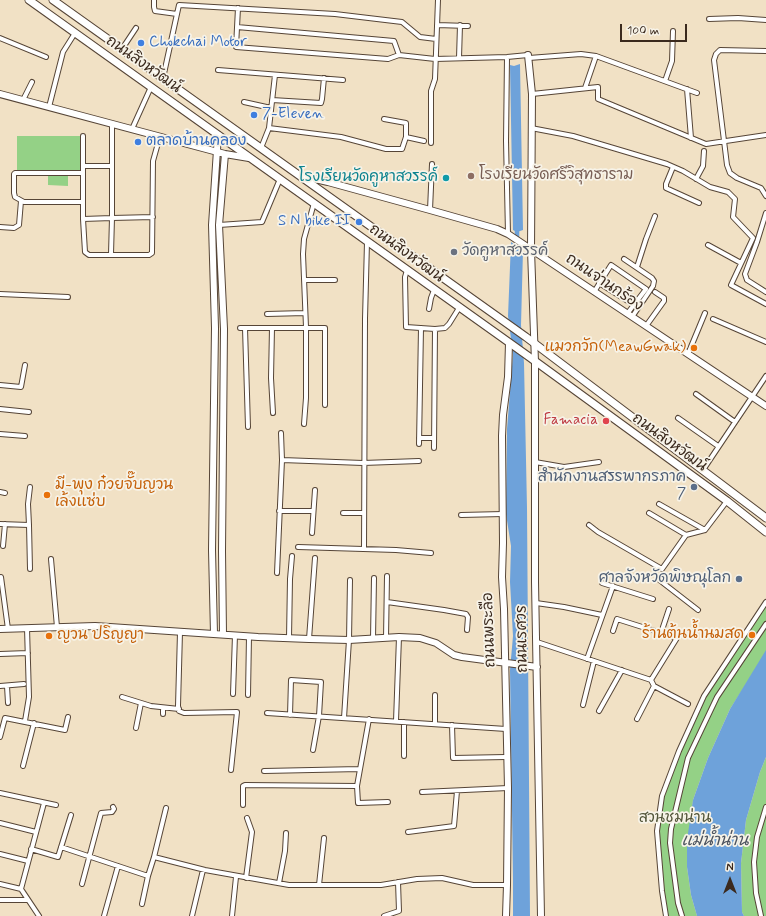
<!DOCTYPE html>
<meta charset="utf-8">
<style>
body{margin:0}
#map{position:relative;width:766px;height:916px;overflow:hidden;background:#f1e1c5;font-family:Mynerve,sans-serif}
canvas{display:block}
.north{position:absolute;left:710px;top:860px;width:40px;height:40px;-webkit-text-stroke:3px #f7f3e8;paint-order:stroke;rotate:0deg;font-size:11px;font-weight:700;line-height:16px;text-align:center;color:#3b2a1e}
.north::after{content:'';display:block;margin:auto;width:14px;height:18px;background:#3b2a1e;clip-path:polygon(50% 0,100% 100%,50% 72%,0 100%)}
.scale{position:absolute;left:620px;top:24px;width:67px;height:18px;box-sizing:border-box;border:2px solid #3b2a1e;border-top:0;padding-left:5px;font-size:12px;line-height:14px;white-space:nowrap;color:#3b2a1e;-webkit-text-stroke:3px #f7f3e8;paint-order:stroke}
</style>
<div id="map">
<canvas width="766" height="916"></canvas>
<div class="north">N</div>
<div class="scale">100 m</div>
</div>
<script>
const ctx = document.querySelector('canvas').getContext('2d');
ctx.lineJoin = 'round';
function fill(path, color) {
  ctx.fillStyle = color;
  ctx.fill(path, 'evenodd');
}
function poly(rows) {
  const path = new Path2D();
  for (const r of rows) {
    path.moveTo(r[0], r[1]);
    for (let i = 2; i < r.length; i += 2) path.lineTo(r[i], r[i + 1]);
  }
  return path;
}
function trace(path, color, width, dash) {
  ctx.strokeStyle = color;
  ctx.lineWidth = width;
  ctx.lineCap = dash ? 'butt' : 'round';
  ctx.setLineDash(dash || []);
  ctx.stroke(path);
}
function drawText(font, color, halo, rows, align = 'center') {
  ctx.font = font + ' Mynerve,"Playpen Sans Thai",sans-serif';
  ctx.lineWidth = 3.5;
  ctx.setLineDash([]);
  ctx.textBaseline = 'middle';
  ctx.strokeStyle = halo;
  ctx.fillStyle = color;
  for (const [text, x, y, turn = 0] of rows) {
    ctx.save();
    ctx.translate(x, y);
    ctx.rotate((+turn || 0) * Math.PI / 180);
    ctx.textAlign = isNaN(turn) ? turn : align;
    if (halo) ctx.strokeText(text, 0, 0);
    ctx.fillText(text, 0, 0);
    ctx.restore();
  }
}
fill(poly([
 [17,136,83,136,83,173,68,173,68,186,48,185,48,173,17,173],
 [766,606,766,653,730,709,708,758,693,800,687,867,691,895,697,916,666,916,657,831,663,793,704,696],
 [766,757,766,916,744,916,742,912,741,863,746,820,760,772]
]), '#94d186');
fill(poly([
 [520,64,523,230,517,232,513,230,510,65,514,66],
 [511,242,523,250,521,325,524,363,527,508,530,916,513,916,513,880,510,670,513,636,510,582,511,546,506,514,507,429,513,354,508,316],
 [766,650,766,757,760,772,746,820,741,863,742,912,744,916,697,916,691,895,687,867,687,840,693,800,708,758,730,709]
]), '#6ea2da');
trace(poly([
 [517,250,517,226]
]), '#6ea2da', 4.5);
const street = poly([
 [154,0,154,7,155,11,177,14,163,78],
 [238,8,236,47,388,59,399,55],
 [177,14,179,5,335,14,402,22,420,37,436,39],
 [709,19,738,18,766,20],
 [437,25,468,26],
 [237,27,394,41,399,55,435,59,507,57,528,55],
 [0,38,46,57],
 [122,49,136,28],
 [766,51,720,50,716,54,714,60,727,165,730,173,737,178,761,188,766,196],
 [507,57,506,141,508,234],
 [459,58,460,25],
 [529,58,581,54,596,56,697,93],
 [218,70,343,80],
 [665,81,672,61,673,31],
 [585,88,596,56],
 [687,89,691,138],
 [532,94,598,87,598,99,706,144,766,135],
 [23,100,32,82],
 [272,100,321,103,322,99,324,78],
 [244,102,271,108],
 [49,107,63,52,75,33],
 [384,119,406,123,406,137],
 [112,124,112,218,153,217],
 [269,128,341,137,386,149,402,149,406,137,424,141],
 [531,128,573,136,667,164,683,171,710,187,728,192,735,199,733,217,753,238,731,285,766,304],
 [132,129,151,87],
 [83,136,83,219,85,252,89,255,149,255,152,253,153,161,160,136],
 [431,143,431,91,435,79,438,0],
 [261,148,269,128,275,75],
 [83,166,112,166],
 [673,167,666,184,666,188,699,203],
 [83,173,15,173,14,174,14,193,15,197,24,202,83,202],
 [696,179,703,166,704,151],
 [430,210,432,164],
 [766,213,757,242,745,274,747,280,766,292],
 [83,219,112,218,111,254],
 [219,225,262,222,280,179],
 [0,227,14,228,19,225,21,201],
 [708,245,741,263],
 [624,259,652,278,654,281,653,286,632,317],
 [637,267,646,239,655,216],
 [407,270,405,277,406,327,435,329,445,328,449,324,459,308],
 [304,280,335,280],
 [599,283,634,305],
 [594,292,611,265,646,289,627,314],
 [0,294,68,297],
 [429,309,431,298,434,290],
 [267,314,305,313],
 [713,319,766,342],
 [646,326,664,301,664,298,655,292],
 [240,328,325,328,325,405],
 [245,328,248,427],
 [272,328,271,378,273,413],
 [688,354,705,313],
 [0,385,21,387,25,365],
 [696,394,735,422],
 [0,409,29,412],
 [678,418,718,446],
 [304,424,306,398,306,327,303,254,304,239,314,203],
 [0,434,25,436],
 [419,438,434,438],
 [419,444,421,328],
 [434,448,435,329],
 [282,460,363,463,419,461],
 [535,462,564,467,599,462],
 [703,470,766,376],
 [0,492,5,493],
 [659,504,705,530],
 [279,511,313,511],
 [343,513,364,513],
 [649,513,686,535],
 [461,515,503,514],
 [0,524,29,525,30,569],
 [29,525,28,504,30,487],
 [589,525,598,532,662,569,686,535,705,530,727,501],
 [312,533,315,490],
 [3,546,5,524],
 [298,547,396,550,431,553],
 [364,549,365,319,367,242],
 [51,559,57,627],
 [277,573,282,460,281,433],
 [1,577,8,629],
 [658,579,698,610],
 [602,583,653,599],
 [387,602,444,610,466,614,468,617,467,630],
 [536,603,564,607,602,615],
 [613,631,617,619,677,638,651,680],
 [180,632,178,706,179,711,184,713,237,712,231,770],
 [661,633,669,609],
 [289,638,290,579,292,556],
 [386,638,387,576],
 [309,639,315,558],
 [373,639,374,578],
 [537,642,651,680,654,686,688,704],
 [0,654,28,653],
 [587,659,613,586],
 [0,686,24,684],
 [7,686,8,703],
 [233,694,235,635],
 [248,695,249,636],
 [122,697,151,706,179,709],
 [583,705,594,661],
 [163,708,163,714],
 [599,711,622,670],
 [267,713,506,729],
 [290,715,291,680,321,682,319,716,313,750],
 [344,718,349,640,350,580],
 [369,719,357,786,358,803,388,802],
 [637,719,654,686],
 [25,721,29,697,27,628],
 [396,721,399,637],
 [435,724,435,695],
 [452,725,453,758,506,757],
 [136,728,141,703],
 [0,737,5,718,65,730,68,717],
 [404,756,404,722],
 [23,766,34,723],
 [264,771,360,769],
 [422,792,508,788],
 [0,793,56,805],
 [243,805,243,786,245,785,357,786],
 [0,823,36,832],
 [408,832,454,826,457,791],
 [61,847,148,876,154,857,205,870,289,885,381,885,417,879,442,878,473,885,507,885],
 [31,849,58,857,71,815],
 [0,854,28,861],
 [154,857,166,808],
 [246,878,252,832,247,818],
 [279,883,285,851,286,833],
 [0,884,21,889],
 [82,884,101,813,112,812,114,809,113,807],
 [319,885,324,838],
 [0,900,28,900],
 [142,904,148,876],
 [39,916,21,889,44,803],
 [104,916,118,866],
 [192,916,203,870],
 [232,916,236,877],
 [384,916,399,911,398,882],
 [666,916,662,891,657,831,662,796,679,751,704,696,766,602],
 [682,916,678,903,670,843,671,829,688,758,717,697,766,624],
 [761,916,756,893,754,862,757,837,766,807]
]);
const secondary = poly([
 [528,55,532,94,531,250,535,362,535,582,541,916],
 [0,94,225,154,249,158],
 [302,176,328,182,430,210,497,229,508,234,766,406],
 [0,629,95,626,258,637,309,639,349,640,399,637,420,638,436,643,454,655,462,657,537,667],
 [214,634,212,550,215,328,212,225,218,135],
 [223,634,222,551,224,329,219,225,225,154],
 [506,916,507,885,508,788,504,609,502,577,503,543,502,436,503,415,508,377,509,343]
]);
const primary = poly([
 [29,0,528,356,727,501,766,532],
 [53,0,526,337,766,518]
]);
trace(street, '#564537', 6);
trace(secondary, '#564537', 8);
trace(primary, '#564537', 9);
trace(street, '#fff', 4);
trace(secondary, '#fff', 6);
trace(primary, '#fff', 7);
for (const [x, y, r, color] of [
 [141,43,4,"#3f7fe0"],
 [254,115,4,"#3f7fe0"],
 [138,142,4,"#3f7fe0"],
 [471,176,4,"#8d6e63"],
 [446,178,4,"#0f9aa8"],
 [359,222,4,"#3f7fe0"],
 [454,252,4,"#6b7280"],
 [694,348,4,"#e8710a"],
 [606,421,4,"#e0444e"],
 [694,487,4,"#5c6f8a"],
 [47,495,4,"#e8710a"],
 [739,579,4,"#5c6f8a"],
 [752,635,4,"#e8710a"],
 [49,636,4,"#e8710a"]
]) {
  const dot = new Path2D();
  dot.arc(x, y, r, 0, 2 * Math.PI);
  ctx.fillStyle = color;
  ctx.fill(dot);
  trace(dot, '#f7f3e8', 1.5);
}
drawText('15px', '#366cbe', '#f7f3e8', [
 ["Chokchai Motor",149,43],
 ["7-Eleven",262,115],
 ["ตลาดบ้านคลอง",146,142],
 ["S N bike II",351,222,"right"]
], 'left');
drawText('15px', '#3b2a1e', '#f7f3e8', [
 ["ถนนสิงหวัฒน์",143,65,35],
 ["ถนนสิงหวัฒน์",406,254,36],
 ["ถนนจ่านกร้อง",604,283,34],
 ["ถนนสิงหวัฒน์",669,443,36],
 ["ถนนพระลือ",490,630,-92],
 ["ถนนเรศวร",523,639,-91]
]);
drawText('15px', '#785e54', '#f7f3e8', [
 ["โรงเรียนวัดศรีวิสุทธาราม",479,176]
], 'left');
drawText('15px', '#0d838f', '#f7f3e8', [
 ["โรงเรียนวัดคูหาสวรรค์",438,178]
], 'right');
drawText('15px', '#5b616d', '#f7f3e8', [
 ["วัดคูหาสวรรค์",462,252]
], 'left');
drawText('15px', '#c56008', '#f7f3e8', [
 ["แมวกวัก(MeawGwak)",686,348],
 ["มี-พุง ก๋วยจั๊บญวน",55,486,"left"],
 ["เล้งแซ่บ",55,503,"left"],
 ["ร้านต้นน้ำนมสด",744,635],
 ["ญวน ปริญญา",57,636,"left"]
], 'right');
drawText('15px', '#be3a42', '#f7f3e8', [
 ["Famacia",598,421]
], 'right');
drawText('15px', '#4e5e75', '#f7f3e8', [
 ["สำนักงานสรรพากรภาค",686,478],
 ["7",686,495],
 ["ศาลจังหวัดพิษณุโลก",731,579]
], 'right');
drawText('15px', '#515438', '#f7f3e8', [
 ["สวนชมน่าน",675,819]
]);
drawText('italic 16px', '#4d5460', '#f7f3e8', [
 ["แม่น้ำน่าน",715,842]
]);
</script>
